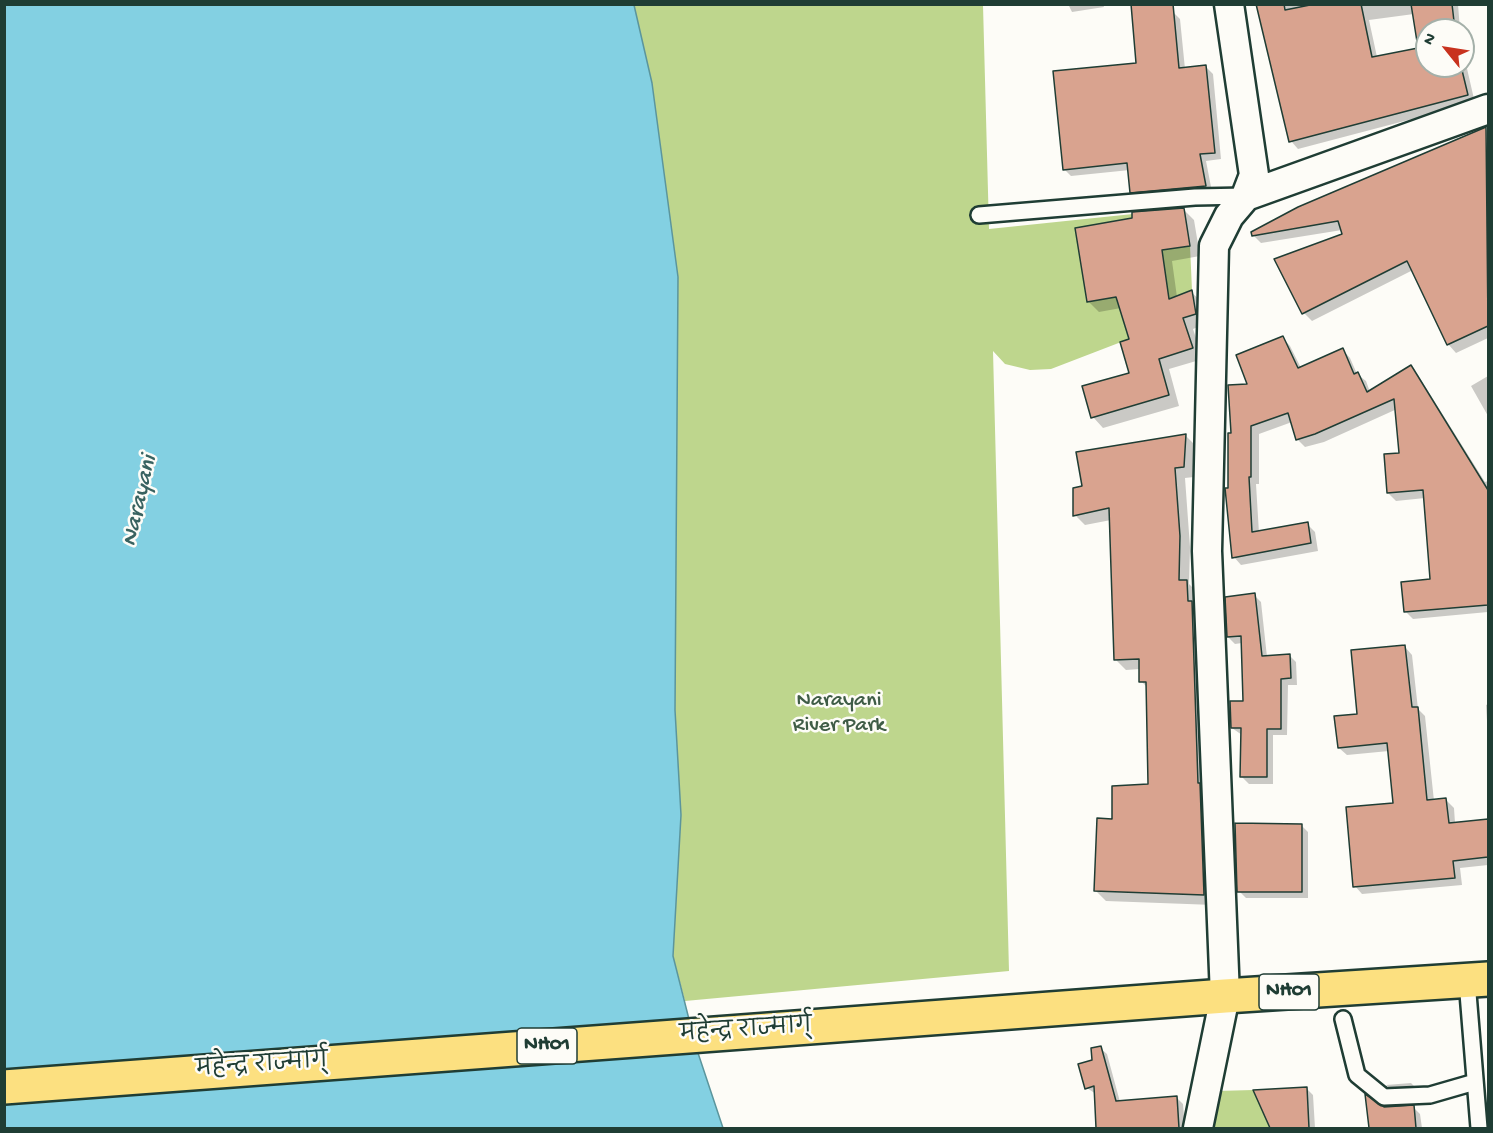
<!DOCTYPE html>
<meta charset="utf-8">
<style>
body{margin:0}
#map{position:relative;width:1493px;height:1133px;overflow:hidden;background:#fdfcf7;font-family:"Gochi Hand",sans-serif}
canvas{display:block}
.frame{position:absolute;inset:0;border:6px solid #1f3d34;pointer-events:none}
.north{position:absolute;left:1415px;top:18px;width:60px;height:60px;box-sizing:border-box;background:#fdfcf7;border:2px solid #a4b0a9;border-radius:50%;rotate:300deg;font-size:16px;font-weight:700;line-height:24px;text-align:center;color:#1f3d34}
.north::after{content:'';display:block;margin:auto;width:21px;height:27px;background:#c8321e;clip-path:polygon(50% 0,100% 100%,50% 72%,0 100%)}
</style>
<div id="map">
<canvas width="1493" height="1133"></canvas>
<div class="frame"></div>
<div class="north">N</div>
</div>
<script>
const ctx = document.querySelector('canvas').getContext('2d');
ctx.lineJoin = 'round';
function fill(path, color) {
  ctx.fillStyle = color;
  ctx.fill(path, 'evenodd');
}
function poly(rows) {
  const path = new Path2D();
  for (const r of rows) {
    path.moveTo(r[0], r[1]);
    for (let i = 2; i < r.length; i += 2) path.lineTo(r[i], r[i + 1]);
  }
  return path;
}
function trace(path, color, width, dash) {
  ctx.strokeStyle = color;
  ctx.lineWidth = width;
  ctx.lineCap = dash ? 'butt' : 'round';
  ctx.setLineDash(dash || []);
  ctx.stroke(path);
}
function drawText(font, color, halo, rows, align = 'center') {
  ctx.font = font + ' "Gochi Hand","Playpen Sans Deva",sans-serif';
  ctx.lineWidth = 5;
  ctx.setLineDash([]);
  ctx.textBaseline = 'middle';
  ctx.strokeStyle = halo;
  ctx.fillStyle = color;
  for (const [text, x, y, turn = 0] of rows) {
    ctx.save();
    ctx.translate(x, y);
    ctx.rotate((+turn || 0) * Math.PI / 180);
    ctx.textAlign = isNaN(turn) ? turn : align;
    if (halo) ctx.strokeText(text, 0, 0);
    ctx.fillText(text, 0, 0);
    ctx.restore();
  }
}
fill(poly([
 [634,5,983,5,989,229,1133,214,1162,250,1190,246,1192,290,1122,316,1129,339,1051,369,1030,370,1005,364,993,351,1009,971,685,1001,673,956,681,815,675,710,678,277,652,83],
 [1253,1090,1270,1128,1212,1128,1217,1091]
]), '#bed68d');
const water = poly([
 [5,5,634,5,652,83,678,277,675,710,681,815,673,956,696,1047,723,1128,5,1128,5,5]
]);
fill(water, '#83d0e2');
trace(water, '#5b959c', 1.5);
fill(poly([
 [1068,4,1103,4,1104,7,1072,12],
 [1258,4,1458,4,1460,30,1427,30,1427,66,1463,66,1463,51,1474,99,1450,109,1298,149,1291,141],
 [1414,14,1419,49,1377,57,1369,20],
 [1173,12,1180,19,1185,69,1206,67,1213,74,1221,159,1206,161,1212,192,1139,199,1132,192,1130,170,1071,176,1064,169],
 [1486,129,1488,132,1488,338,1456,353,1448,344,1413,270,1312,321,1304,313,1343,234,1342,230,1261,243,1253,235],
 [1183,209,1194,220,1200,256,1172,261,1177,297,1191,292,1202,302,1206,324,1193,329,1203,359,1169,369,1179,406,1103,428,1093,417,1130,374,1131,340,1121,308,1099,312,1088,301],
 [1283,338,1290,346,1301,368,1343,350,1350,358,1357,374,1366,381,1370,392,1411,367,1418,375,1485,482,1488,481,1488,612,1413,619,1405,611,1432,581,1425,498,1396,501,1388,493,1401,454,1397,409,1324,442,1305,447,1297,439,1292,422,1259,434,1259,484,1256,484,1259,533,1307,524,1315,532,1318,551,1241,565,1234,557,1229,489,1233,434,1249,386],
 [1488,376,1488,416,1471,386],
 [1186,436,1196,446,1194,477,1185,478,1190,547,1189,584,1197,592,1214,905,1106,901,1095,890,1150,785,1148,688,1141,681,1140,669,1126,670,1115,659,1111,520,1085,525,1075,515,1084,487],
 [1254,595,1261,602,1267,657,1290,656,1296,662,1297,685,1288,685,1287,735,1273,735,1273,784,1249,784,1242,777,1242,735,1232,728,1245,703,1242,643,1235,644,1228,637],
 [1405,647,1412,655,1418,709,1425,716,1434,801,1446,800,1454,808,1455,823,1488,821,1488,865,1460,868,1462,885,1362,894,1355,886,1395,804,1389,751,1347,755,1339,748],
 [1488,704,1488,737,1486,705],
 [1301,825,1308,832,1308,898,1246,898,1239,891],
 [1100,1048,1107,1054,1120,1102,1177,1098,1183,1104,1185,1128,1098,1128,1096,1094,1087,1088,1093,1061],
 [1411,1083,1418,1090,1392,1090,1386,1085],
 [1488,1084,1488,1124,1487,1087],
 [1307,1089,1313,1095,1315,1128,1272,1128,1256,1091],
 [1367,1097,1383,1108,1413,1107,1420,1114,1422,1128,1370,1128]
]), '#0003');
const building = poly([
 [1131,4,1173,4,1179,68,1206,65,1215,153,1200,154,1206,186,1130,193,1127,163,1063,170,1053,71,1136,63,1131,4],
 [1256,4,1284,4,1285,10,1315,4,1361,4,1372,57,1418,48,1411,4,1452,4,1455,30,1427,30,1427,66,1461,66,1468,95,1289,142,1256,4],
 [1486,127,1488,326,1447,345,1407,261,1302,314,1274,259,1342,234,1338,221,1252,236,1251,232,1298,207,1486,127],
 [1184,208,1190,246,1162,250,1169,299,1192,290,1196,314,1183,318,1193,348,1159,359,1169,395,1091,418,1082,386,1129,373,1120,342,1129,339,1116,297,1087,302,1075,228,1132,218,1132,212,1184,208],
 [1283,336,1298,368,1343,348,1354,374,1358,372,1367,392,1411,365,1488,490,1488,605,1404,612,1401,582,1430,579,1423,490,1387,493,1384,454,1399,453,1394,399,1315,434,1296,440,1288,413,1251,426,1251,477,1249,477,1252,532,1308,522,1311,543,1232,558,1225,488,1228,488,1228,433,1231,433,1228,385,1247,384,1236,355,1283,336],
 [1186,434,1184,467,1175,468,1180,536,1179,580,1187,580,1188,601,1192,601,1198,783,1200,783,1204,895,1094,891,1097,818,1112,819,1112,786,1148,784,1146,682,1139,682,1139,659,1114,660,1109,508,1073,516,1073,488,1082,486,1076,452,1186,434],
 [1255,593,1262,656,1290,654,1291,678,1281,679,1281,729,1267,729,1267,777,1240,777,1241,728,1231,728,1230,701,1243,701,1241,636,1227,637,1225,597,1255,593],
 [1405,645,1412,707,1418,707,1427,800,1446,798,1449,823,1488,819,1488,857,1453,861,1455,878,1353,887,1346,807,1393,803,1387,743,1338,748,1334,716,1357,714,1351,650,1405,645],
 [1235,823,1302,824,1302,892,1237,892,1235,823],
 [1101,1046,1116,1101,1177,1096,1179,1128,1096,1128,1094,1086,1085,1089,1078,1064,1092,1060,1091,1048,1101,1046],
 [1307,1087,1309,1128,1270,1128,1253,1090,1307,1087],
 [1365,1094,1384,1107,1414,1105,1416,1128,1369,1128,1365,1094]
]);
fill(building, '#d9a38f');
trace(building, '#1f3d34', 1.5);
const lane = poly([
 [979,215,1195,197,1246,196],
 [1467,981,1479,1128],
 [1343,1019,1357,1075,1384,1097,1430,1095,1475,1082]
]);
const street = poly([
 [1246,196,1488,109],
 [1198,1128,1225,996,1207,551,1214,246,1229,216,1246,196,1254,175,1229,4]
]);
const highway = poly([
 [4,1087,1225,996,1488,979]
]);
trace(lane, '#1f3d34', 20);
trace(street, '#1f3d34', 33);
trace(highway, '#1f3d34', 38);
trace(lane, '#fdfcf7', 15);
trace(street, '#fdfcf7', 28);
trace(highway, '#fce080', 33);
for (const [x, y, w] of [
 [1289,992,60],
 [547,1046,60]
]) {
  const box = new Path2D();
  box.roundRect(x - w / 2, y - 18, w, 36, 4.5);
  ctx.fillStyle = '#fdfcf7';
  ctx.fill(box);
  trace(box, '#1f3d34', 1.5);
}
drawText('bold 21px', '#1f3d34', null, [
 ["NH01",1289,992],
 ["NH01",547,1046]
]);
drawText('22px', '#3f5c46', '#fdfcf7', [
 ["Narayani",839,702],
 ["River Park",839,727]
]);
drawText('22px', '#1f3d34', '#fdfcf7', [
 ["महेन्द्र राज्मार्ग्",746,1032,-4],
 ["महेन्द्र राज्मार्ग्",262,1067,-4]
]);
drawText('italic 24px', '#386260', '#fdfcf7', [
 ["Narayani",141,501,-77]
]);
</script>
